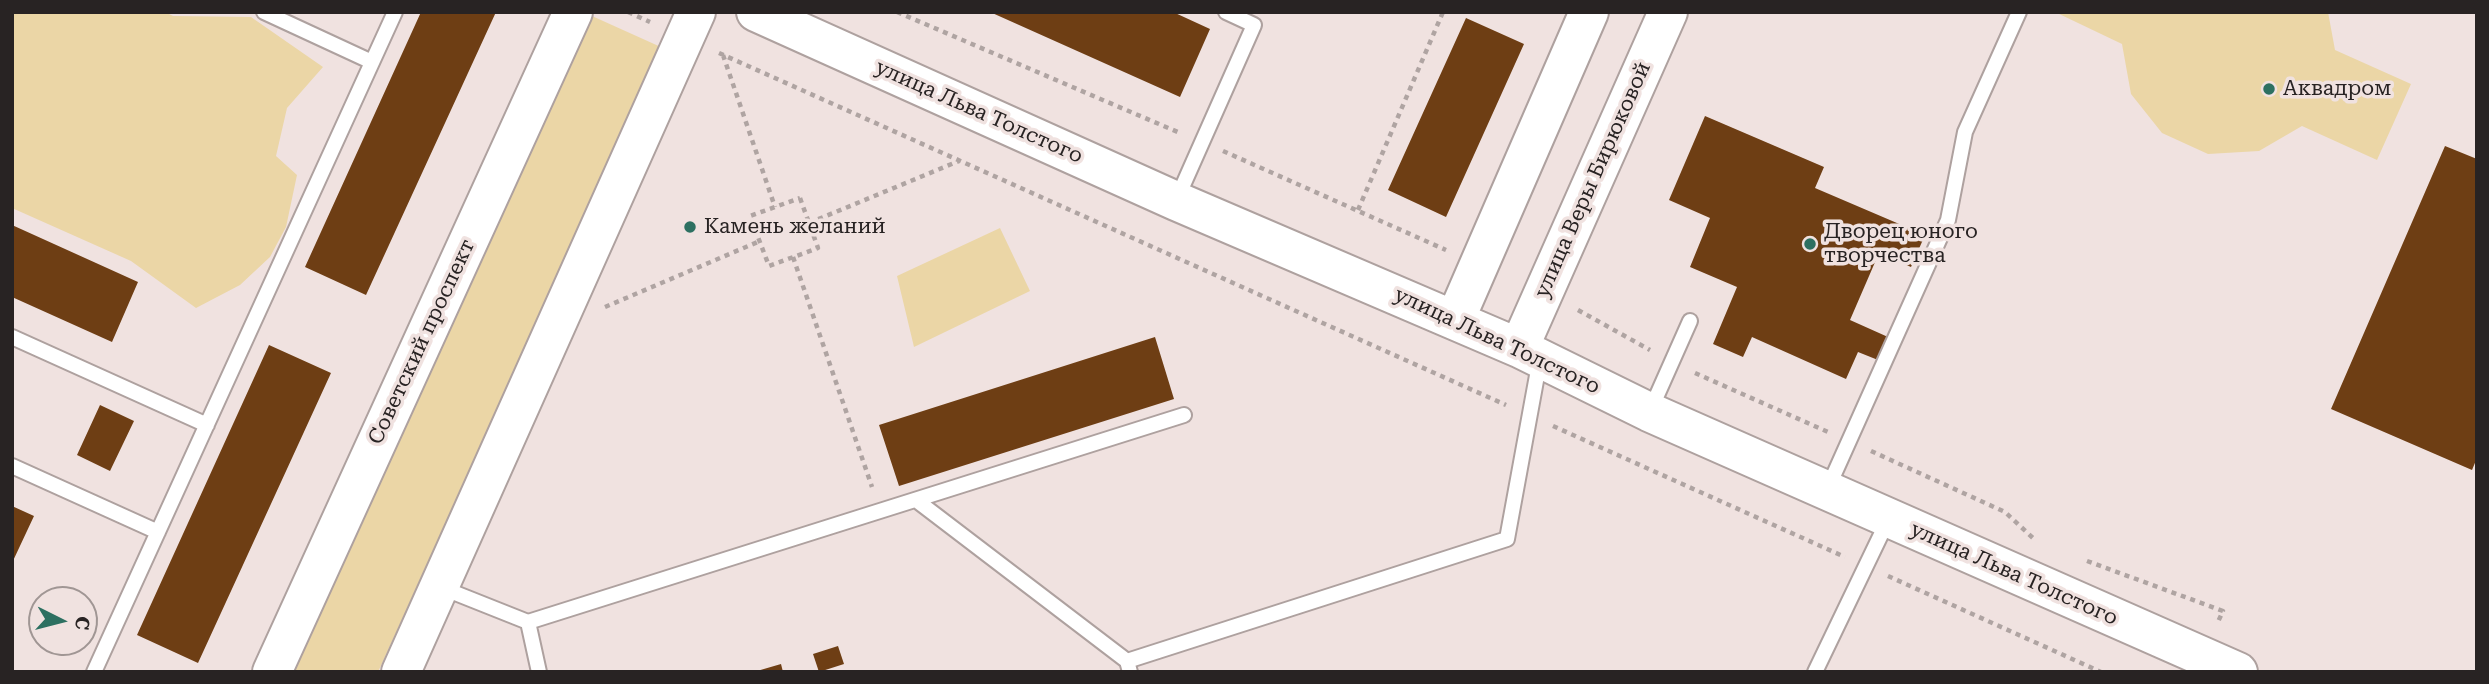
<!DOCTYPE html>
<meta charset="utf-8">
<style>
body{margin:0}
#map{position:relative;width:2489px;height:684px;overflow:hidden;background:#f0e2e0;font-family:"Roboto Serif",serif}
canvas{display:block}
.frame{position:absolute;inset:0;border:14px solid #282323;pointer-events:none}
.north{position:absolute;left:28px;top:586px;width:70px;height:70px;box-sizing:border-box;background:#f0e2e0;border:2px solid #a09694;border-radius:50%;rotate:96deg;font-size:19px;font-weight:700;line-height:28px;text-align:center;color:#282323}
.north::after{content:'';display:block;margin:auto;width:24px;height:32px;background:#2d7061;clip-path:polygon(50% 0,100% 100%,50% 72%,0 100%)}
</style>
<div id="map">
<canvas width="2489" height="684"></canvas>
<div class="frame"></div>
<div class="north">С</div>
</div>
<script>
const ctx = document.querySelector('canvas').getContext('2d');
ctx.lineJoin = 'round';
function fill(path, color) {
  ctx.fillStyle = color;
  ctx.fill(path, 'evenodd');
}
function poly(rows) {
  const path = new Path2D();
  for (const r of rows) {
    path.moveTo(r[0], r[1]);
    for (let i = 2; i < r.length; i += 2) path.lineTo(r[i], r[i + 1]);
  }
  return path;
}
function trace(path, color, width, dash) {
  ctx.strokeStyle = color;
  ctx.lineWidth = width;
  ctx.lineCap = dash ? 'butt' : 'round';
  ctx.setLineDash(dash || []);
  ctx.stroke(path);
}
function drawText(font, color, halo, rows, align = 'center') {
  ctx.font = font + ' "Roboto Serif",serif';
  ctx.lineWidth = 7;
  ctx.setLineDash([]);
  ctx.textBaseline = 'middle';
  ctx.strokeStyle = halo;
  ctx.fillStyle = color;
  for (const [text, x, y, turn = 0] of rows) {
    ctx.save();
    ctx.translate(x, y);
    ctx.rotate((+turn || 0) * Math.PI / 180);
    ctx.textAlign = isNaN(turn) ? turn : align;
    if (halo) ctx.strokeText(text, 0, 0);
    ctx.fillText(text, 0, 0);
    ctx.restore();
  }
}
fill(poly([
 [12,12,165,12,173,16,251,17,323,67,287,108,276,156,297,175,286,227,270,257,240,285,196,308,131,261,12,208],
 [2055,12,2328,12,2335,50,2411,84,2377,160,2302,126,2259,151,2208,154,2162,133,2131,94,2122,44],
 [592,16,663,48,378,672,293,672],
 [1000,228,1030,291,914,347,897,276]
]), '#ebd6a6');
fill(poly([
 [421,12,496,12,366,295,305,267],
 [990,12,1173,12,1210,29,1180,97],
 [1466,18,1524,44,1446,217,1388,190],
 [1705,116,1824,167,1815,188,1925,235,1911,267,1879,253,1850,320,1888,337,1878,360,1858,352,1846,379,1752,337,1743,357,1713,344,1737,287,1690,267,1710,218,1669,200],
 [2445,146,2477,159,2477,458,2472,470,2331,409],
 [12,225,138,282,112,342,12,297],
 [1155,337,1174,399,899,486,879,425],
 [269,345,331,373,198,663,137,635],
 [100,405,134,421,110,471,77,455],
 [12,506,34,516,12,563],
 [838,646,844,664,819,672,813,654],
 [781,664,783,672,757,672,757,671]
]), '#6e3e14');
const lane = poly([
 [264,12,372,62],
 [1176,201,1254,25,1226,12],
 [12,337,207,425],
 [1650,411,1690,321],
 [12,466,158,532],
 [1827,490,1948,220,1965,132,2019,12],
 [916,500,1127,661,1130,672],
 [440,587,528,622,1184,415],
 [528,622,539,672],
 [1127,661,1507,539,1540,359],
 [94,672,395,12],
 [1815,672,1888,520]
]);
const secondary = poly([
 [756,12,1176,201,1519,348,1649,412,2238,672],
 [1455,320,1589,12],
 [1519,348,1668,12],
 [272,672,573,12],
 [401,672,696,12]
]);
trace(lane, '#aea19f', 18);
trace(secondary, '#aea19f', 42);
trace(poly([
 [628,12,650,22],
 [897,12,1180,133],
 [719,53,1506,405],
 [723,55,775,207],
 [1223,151,1446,250],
 [800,198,818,248,769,266,750,216,800,198],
 [1358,210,1443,12],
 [809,223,959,161],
 [793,257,872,487],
 [605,307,760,241],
 [1578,310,1650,350],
 [1695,373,1828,432],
 [1553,426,1845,557],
 [1871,451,2005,512,2034,539],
 [2087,561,2223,611,2217,624],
 [1888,576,2101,672]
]), '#afa4a2', 4.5, [5, 5]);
trace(lane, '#fff', 14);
trace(secondary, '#fff', 38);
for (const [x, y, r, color] of [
 [2269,89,7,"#2d7061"],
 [690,227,7,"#2d7061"],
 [1810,244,7,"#2d7061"]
]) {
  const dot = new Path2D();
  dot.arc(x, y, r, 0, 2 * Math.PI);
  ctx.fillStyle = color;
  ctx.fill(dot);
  trace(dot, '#f0e2e0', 2.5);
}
drawText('21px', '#282323', '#f0e2e0', [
 ["Аквадром",2283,89],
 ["Камень желаний",704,227],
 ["Дворец юного",1824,232],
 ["творчества",1824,256]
], 'left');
drawText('21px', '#282323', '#f0e2e0', [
 ["улица Льва Толстого",979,112,24],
 ["улица Веры Бирюковой",1593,180,-66],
 ["улица Льва Толстого",1497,341,25],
 ["Советский проспект",422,342,-65],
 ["улица Льва Толстого",2014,574,24]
]);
</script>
